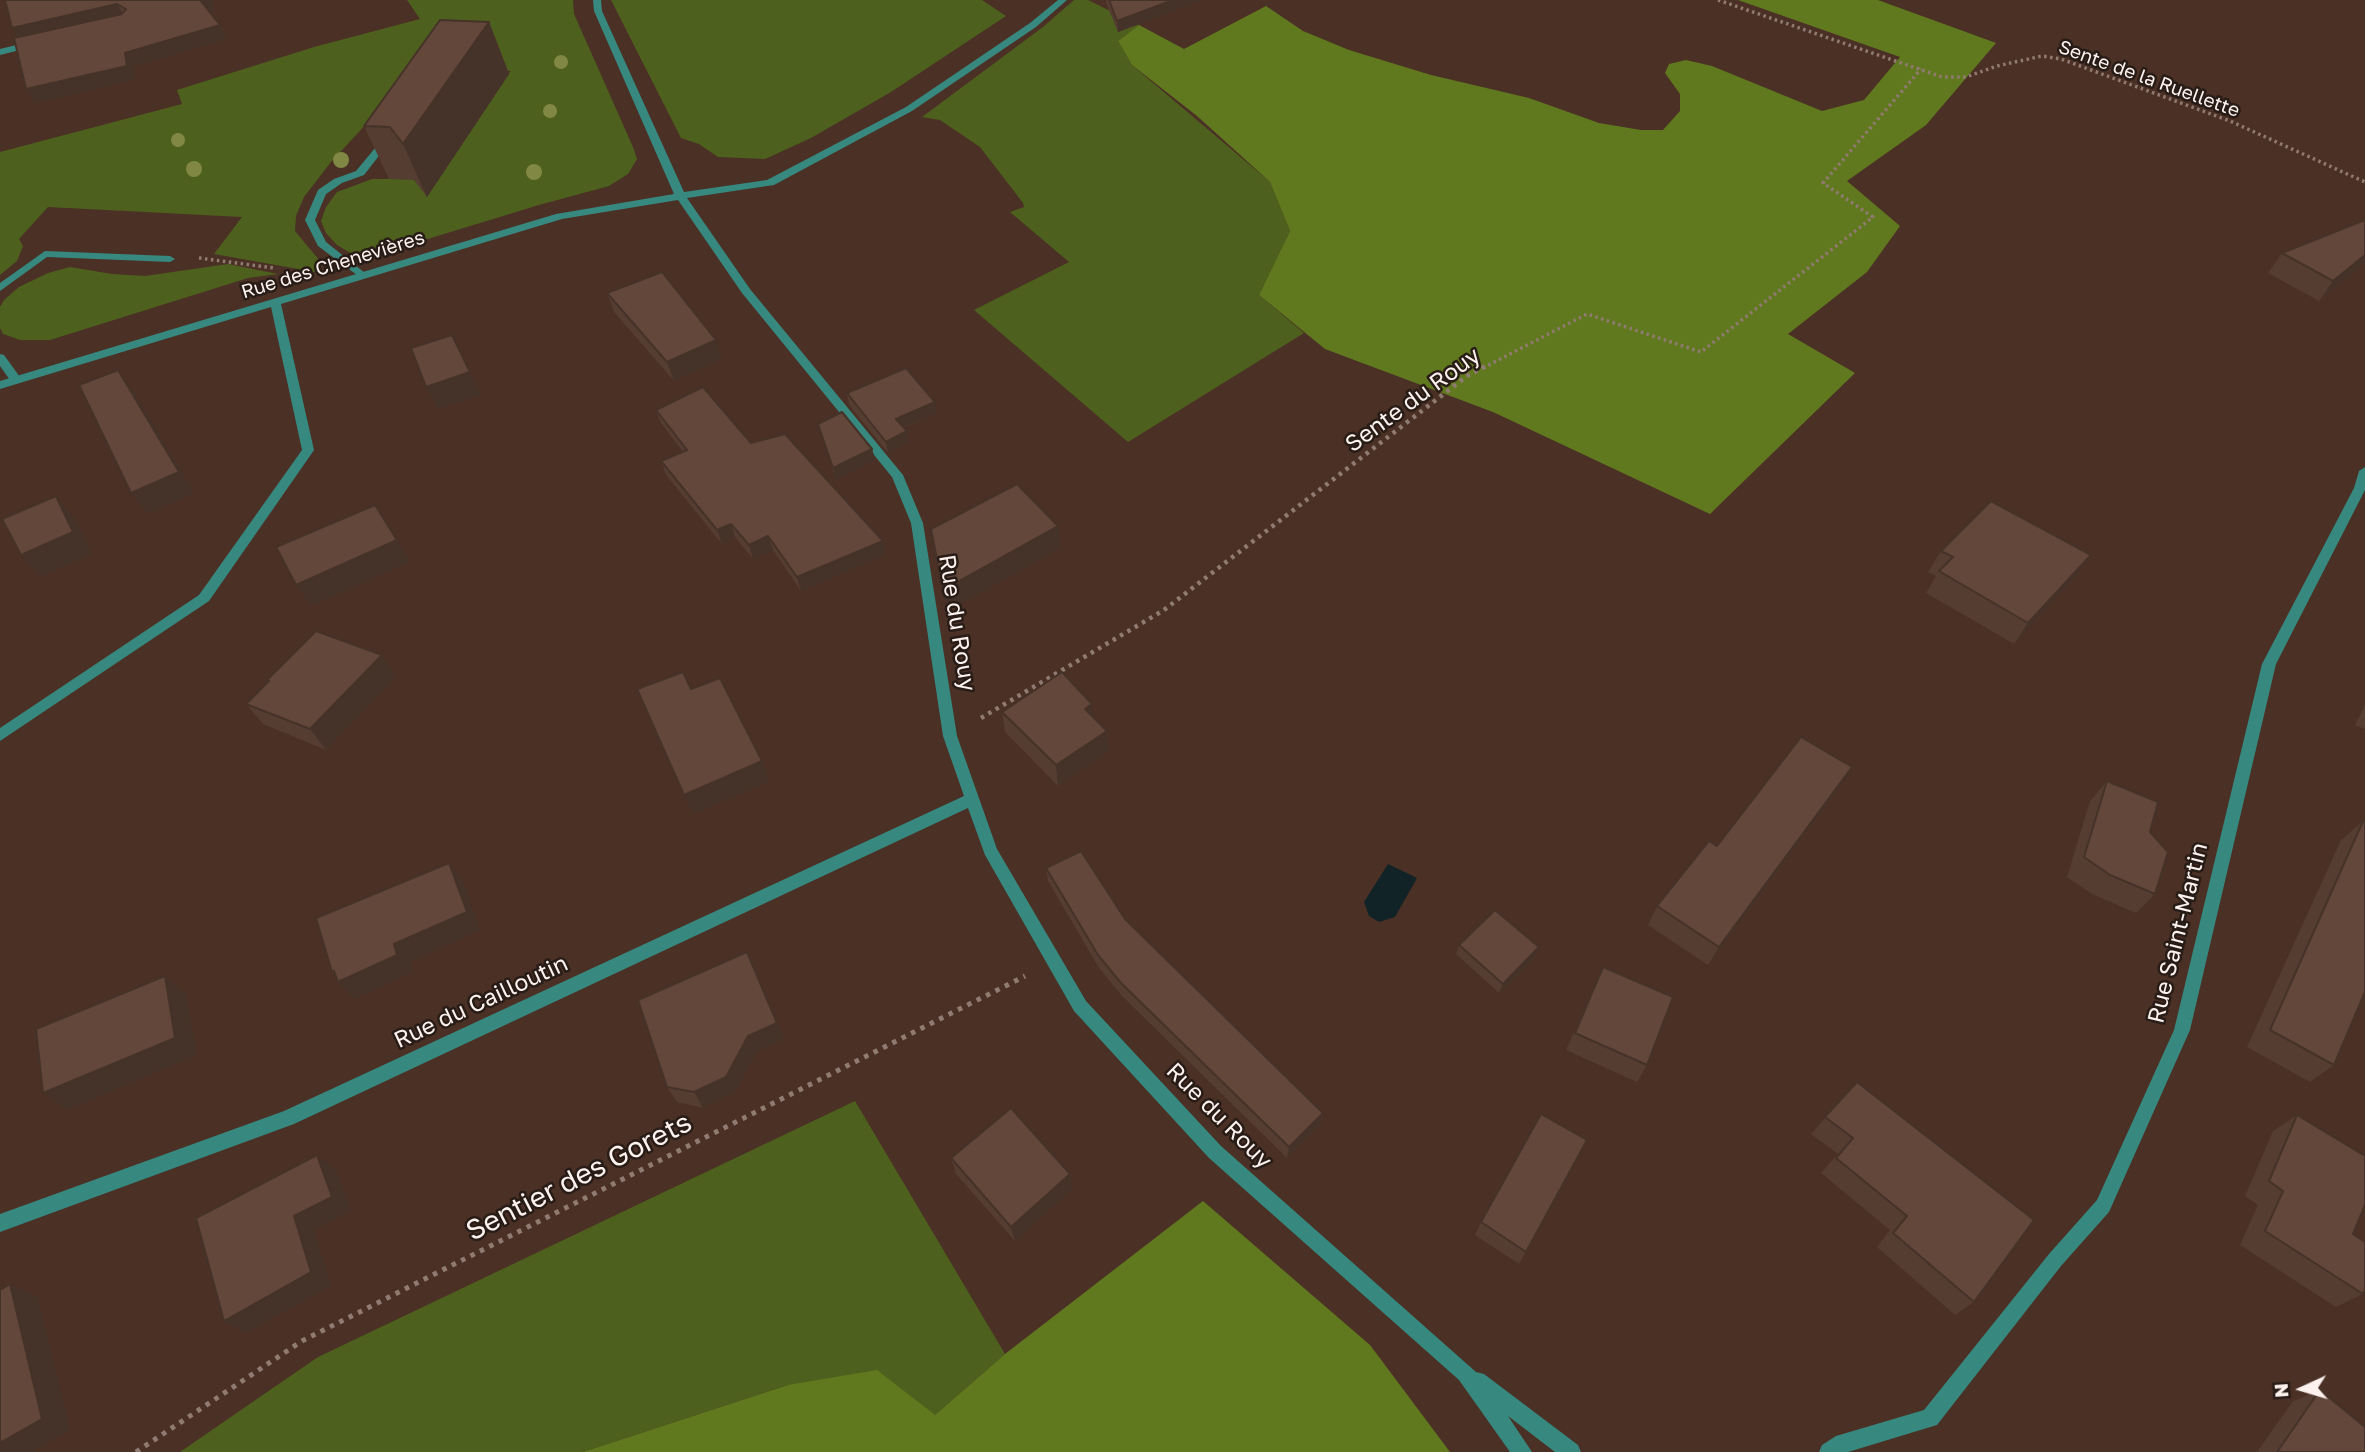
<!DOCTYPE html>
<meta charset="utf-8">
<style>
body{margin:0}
#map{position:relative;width:2365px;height:1452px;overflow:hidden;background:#4b3025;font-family:"Golos Text",sans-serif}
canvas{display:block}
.north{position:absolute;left:2267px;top:1354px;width:70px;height:70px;-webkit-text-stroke:5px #281c17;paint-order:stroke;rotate:266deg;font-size:19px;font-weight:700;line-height:28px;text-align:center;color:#fdf2ee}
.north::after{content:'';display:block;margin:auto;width:24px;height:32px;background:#fdf2ee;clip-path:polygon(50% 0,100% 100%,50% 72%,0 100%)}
</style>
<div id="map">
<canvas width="2365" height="1452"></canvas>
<div class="north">N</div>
</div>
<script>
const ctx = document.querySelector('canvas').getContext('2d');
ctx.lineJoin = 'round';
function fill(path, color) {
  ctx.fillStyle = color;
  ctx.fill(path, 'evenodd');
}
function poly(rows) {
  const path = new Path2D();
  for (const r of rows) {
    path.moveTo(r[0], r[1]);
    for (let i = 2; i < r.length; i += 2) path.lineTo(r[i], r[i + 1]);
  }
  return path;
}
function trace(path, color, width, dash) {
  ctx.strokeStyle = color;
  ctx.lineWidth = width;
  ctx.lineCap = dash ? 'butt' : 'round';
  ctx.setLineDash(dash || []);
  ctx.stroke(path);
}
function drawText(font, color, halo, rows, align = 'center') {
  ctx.font = font + ' "Golos Text",sans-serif';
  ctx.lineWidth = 5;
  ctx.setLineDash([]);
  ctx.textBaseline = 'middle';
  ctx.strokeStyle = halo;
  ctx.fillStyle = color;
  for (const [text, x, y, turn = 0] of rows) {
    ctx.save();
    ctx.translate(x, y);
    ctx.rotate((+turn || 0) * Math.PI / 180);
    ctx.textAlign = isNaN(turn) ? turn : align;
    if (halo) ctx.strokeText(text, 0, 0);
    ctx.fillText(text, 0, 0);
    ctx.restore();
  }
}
fill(poly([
 [407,0,573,0,574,14,633,147,637,159,628,174,609,186,539,205,372,256,352,254,337,245,326,233,321,221,326,207,337,192,372,179,389,179,511,71,420,66,331,162,304,197,296,216,295,231,320,261,315,272,214,254,242,217,48,207,19,239,23,246,17,261,0,275,0,152,182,104,177,90,314,47,420,19],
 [611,0,982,0,1006,16,891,92,811,138,765,159,718,157,699,144,681,138],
 [1074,0,1088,0,1139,25,1118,41,1132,65,1270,182,1290,231,1259,295,1304,333,1128,442,974,310,1069,262,1010,212,1024,207,1023,203,980,147,940,120,922,117,1043,27],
 [228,264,278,274,248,278,50,340,20,340,3,334,0,328,0,307,4,300,19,287,48,273,70,267,112,274,145,276],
 [855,1101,1005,1354,935,1415,788,1385,583,1452,180,1452,318,1357]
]), '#4e601d');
fill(poly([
 [1738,0,1878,0,1996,43,1926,125,1847,181,1900,226,1867,272,1788,334,1855,373,1710,514,1493,412,1325,349,1259,295,1290,231,1270,182,1197,116,1132,65,1118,41,1139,25,1184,49,1266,6,1303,31,1349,50,1431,75,1529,98,1599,123,1641,130,1663,130,1680,111,1680,94,1665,73,1669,64,1686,60,1712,66,1822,111,1864,100,1900,57],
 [1203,1201,1370,1345,1450,1452,583,1452,788,1385,877,1370,935,1415,1005,1354]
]), '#61791e');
fill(poly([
 [1388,864,1417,878,1395,917,1379,922,1369,916,1364,902]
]), '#122327');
trace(poly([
 [1718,0,1942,77,1966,77,1997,66,2042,56,2061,59,2230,121,2365,182],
 [199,258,274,268],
 [1483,368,1587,314,1701,352,1873,217,1823,183,1921,69]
]), '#907b73', 3.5, [2.5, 3.5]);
trace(poly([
 [981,718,1164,610,1467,376,1486,366]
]), '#907b73', 4.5, [3.5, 5]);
trace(poly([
 [136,1452,302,1341,1025,976]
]), '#907b73', 5, [4.5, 6]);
fill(poly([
 [385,136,393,138,364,175,342,183,326,194,315,220,326,242,365,273,365,277,361,278,318,246,305,220,318,190,334,179,356,171,385,136],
 [45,251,170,256,175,259,170,262,47,257,0,291,0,283,45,251],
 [0,354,4,355,20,377,20,383,12,383,0,366,0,354]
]), '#37887f');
fill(poly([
 [593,0,601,0,602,11,684,192,767,180,906,107,1030,23,1058,0,1067,0,1036,27,912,111,774,185,687,198,750,289,903,475,923,523,957,736,997,849,1086,1001,1221,1146,1476,1372,1484,1374,1578,1445,1581,1452,1555,1452,1508,1416,1532,1452,1510,1452,1459,1380,1209,1158,1074,1011,985,855,968,808,294,1124,0,1232,0,1214,284,1111,964,796,943,736,911,523,892,477,742,293,678,200,562,219,281,304,314,450,312,453,209,601,0,741,0,728,199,595,302,450,271,307,0,389,0,381,556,214,674,194,594,11,593,0],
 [33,41,36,42,36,46,0,55,0,49,33,41],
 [2365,467,2365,490,2276,664,2190,1030,2109,1212,2061,1266,1937,1425,1848,1452,1819,1452,1822,1445,1836,1436,1924,1410,2049,1254,2097,1200,2174,1030,2262,664,2354,488,2359,471,2365,467]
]), '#37887f');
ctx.fillStyle = '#818843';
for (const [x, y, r] of [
 [561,62,7],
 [550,111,7],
 [178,140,7],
 [341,160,8],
 [194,169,8],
 [534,172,8]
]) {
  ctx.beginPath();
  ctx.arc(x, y, r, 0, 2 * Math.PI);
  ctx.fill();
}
fill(poly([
 [5,0,213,0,214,12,210,13,227,39,133,67,135,80,35,103,18,38],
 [1106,0,1202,0,1118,32,1106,3],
 [489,22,509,74,427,197,414,180,389,179,364,126],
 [2365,220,2365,263,2319,301,2268,273,2282,253],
 [607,293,722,359,674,381,614,312],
 [847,393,937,413,904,428,907,431,909,442,888,453,849,405],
 [656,410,751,443,883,541,886,555,801,591,773,550,753,559,735,537,722,544,666,475,661,461,683,452,661,423],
 [818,424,872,449,875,460,836,480],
 [1941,551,2076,577,2014,644,1926,593,1936,576,1928,572],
 [382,655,396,677,326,750,263,724,246,704,268,681,267,680],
 [2365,705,2365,729,2355,725],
 [1002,712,1093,717,1107,731,1109,751,1058,786,1005,732],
 [2107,781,2150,832,2155,894,2136,913,2092,894,2067,877,2090,801],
 [1840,787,1708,965,1648,925,1657,906,1717,846],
 [2363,821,2334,1065,2310,1082,2247,1047,2341,840],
 [1046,868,1125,919,1323,1113,1321,1124,1287,1158,1122,996,1099,968,1048,881],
 [1459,945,1539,947,1535,957,1499,993,1456,954],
 [1603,967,1647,1065,1637,1082,1566,1050],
 [755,969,784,1039,757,1052,735,1092,703,1108,677,1102,667,1087],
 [1857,1082,1974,1302,1955,1315,1877,1247,1890,1230,1821,1173,1838,1154,1811,1134],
 [2297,1115,2353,1234,2363,1294,2336,1307,2240,1245,2258,1205,2245,1196,2273,1131],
 [1587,1140,1519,1264,1475,1235,1481,1222],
 [951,1158,1073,1189,1015,1241,956,1174],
 [2320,1390,2365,1452,2257,1452,2293,1401]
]), '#553d32');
fill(poly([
 [200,0,213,0,214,12,207,14],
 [1173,0,1202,0,1118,32,1117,21],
 [117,4,125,17,21,42,12,28],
 [489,22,509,74,427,197,403,144],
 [220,25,227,39,133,67,135,80,35,103,26,89,125,53],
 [2365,255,2365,263,2319,301,2333,281],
 [716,340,722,359,674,381,667,362],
 [118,370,134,392,194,493,148,514,131,493],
 [470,372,481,395,438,409,426,387],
 [935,402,937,413,898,430,896,419],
 [907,431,909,442,888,453,886,442],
 [872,449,875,460,836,480,833,468],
 [56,496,75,518,92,554,40,577,21,555],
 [731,524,735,537,722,544,717,530],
 [1058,526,1061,548,947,612,943,590],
 [768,536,773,550,753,559,749,545],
 [397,540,410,562,311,606,296,585],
 [883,541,886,555,801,591,797,577],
 [2091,555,2076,577,2014,644,2028,623],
 [382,655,396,677,326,750,310,729],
 [1092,704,1094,724,1085,709],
 [1107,731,1109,751,1058,786,1056,765],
 [762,761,770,781,693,814,684,795],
 [1852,767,1840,787,1708,965,1719,947],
 [449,863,463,881,480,930,410,962,413,972,354,999,338,982,340,981,332,972,394,944],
 [1539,947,1535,957,1499,993,1503,984],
 [747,952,784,1039,757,1052,735,1092,703,1108,694,1092],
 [165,976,186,994,197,1055,68,1110,43,1093],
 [1323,1113,1321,1124,1287,1158,1289,1147],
 [317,1155,336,1170,351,1211,314,1230,331,1286,246,1333,224,1321,294,1216],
 [1070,1174,1073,1189,1015,1241,1011,1227],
 [10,1284,38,1297,70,1430,32,1452,0,1452]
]), '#453229');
const building = poly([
 [5,0,200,0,220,25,125,53,127,66,26,89,14,38,122,14,126,9,117,4,12,28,5,0],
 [1109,0,1173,0,1117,21,1109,0],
 [440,20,489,22,403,144,390,127,364,126,440,20],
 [2365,220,2365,255,2333,281,2282,253,2365,220],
 [662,272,716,340,667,362,607,293,662,272],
 [452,335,470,372,426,387,411,348,452,335],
 [906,368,935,402,896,419,907,431,886,442,847,393,906,368],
 [118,370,179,472,131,493,79,385,118,370],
 [703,387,751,443,785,434,883,541,797,577,768,536,749,545,731,524,717,530,661,461,687,450,656,410,703,387],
 [842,412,872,449,833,468,818,424,842,412],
 [1017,484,1058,526,943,590,931,529,1017,484],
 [56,496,73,532,21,555,2,519,56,496],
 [1991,501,2091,555,2028,623,1939,571,1953,557,1941,551,1991,501],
 [375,505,397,540,296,585,276,547,375,505],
 [316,631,382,655,310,729,246,704,269,681,267,680,316,631],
 [683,672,691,689,720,678,762,761,684,795,637,689,683,672],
 [1062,672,1092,704,1085,709,1107,731,1056,765,1002,712,1062,672],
 [1801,737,1852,767,1719,947,1657,906,1709,841,1717,846,1801,737],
 [2107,781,2158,802,2150,832,2168,852,2155,894,2110,875,2084,857,2107,781],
 [2363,821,2365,822,2365,992,2334,1065,2270,1030,2363,821],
 [1081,851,1125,919,1323,1113,1289,1147,1121,983,1098,955,1046,868,1081,851],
 [449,863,467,912,394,944,397,955,338,982,334,971,332,972,316,918,449,863],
 [1495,910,1539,947,1503,984,1459,945,1495,910],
 [747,952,777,1023,748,1036,726,1077,694,1092,667,1087,638,1000,747,952],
 [1603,967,1673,997,1647,1065,1575,1033,1603,967],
 [165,976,175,1038,43,1093,36,1029,165,976],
 [1857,1082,2034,1220,1974,1302,1893,1233,1907,1216,1836,1158,1853,1138,1825,1117,1857,1082],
 [1011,1108,1070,1174,1011,1227,951,1158,1011,1108],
 [1541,1114,1587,1140,1526,1252,1481,1222,1541,1114],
 [2297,1115,2365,1156,2365,1205,2353,1234,2365,1242,2365,1289,2363,1294,2265,1231,2283,1191,2269,1181,2297,1115],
 [317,1155,332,1197,294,1216,311,1272,224,1321,196,1218,317,1155],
 [10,1284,42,1419,0,1443,0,1290,10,1284],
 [2320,1390,2365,1427,2365,1452,2277,1452,2320,1390]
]);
fill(building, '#63473a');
trace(building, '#453229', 2);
drawText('19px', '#fdf2ee', '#281c17', [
 ["Sente de la Ruellette",2149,79,20],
 ["Rue des Chenevières",333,265,-17]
]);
drawText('23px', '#fdf2ee', '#281c17', [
 ["Sente du Rouy",1413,400,-36],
 ["Rue du Rouy",957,623,81],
 ["Rue Saint-Martin",2178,933,-76],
 ["Rue du Cailloutin",481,1002,-25],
 ["Rue du Rouy",1219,1116,45]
]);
drawText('28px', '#fdf2ee', '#281c17', [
 ["Sentier des Gorets",579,1177,-27]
]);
</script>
